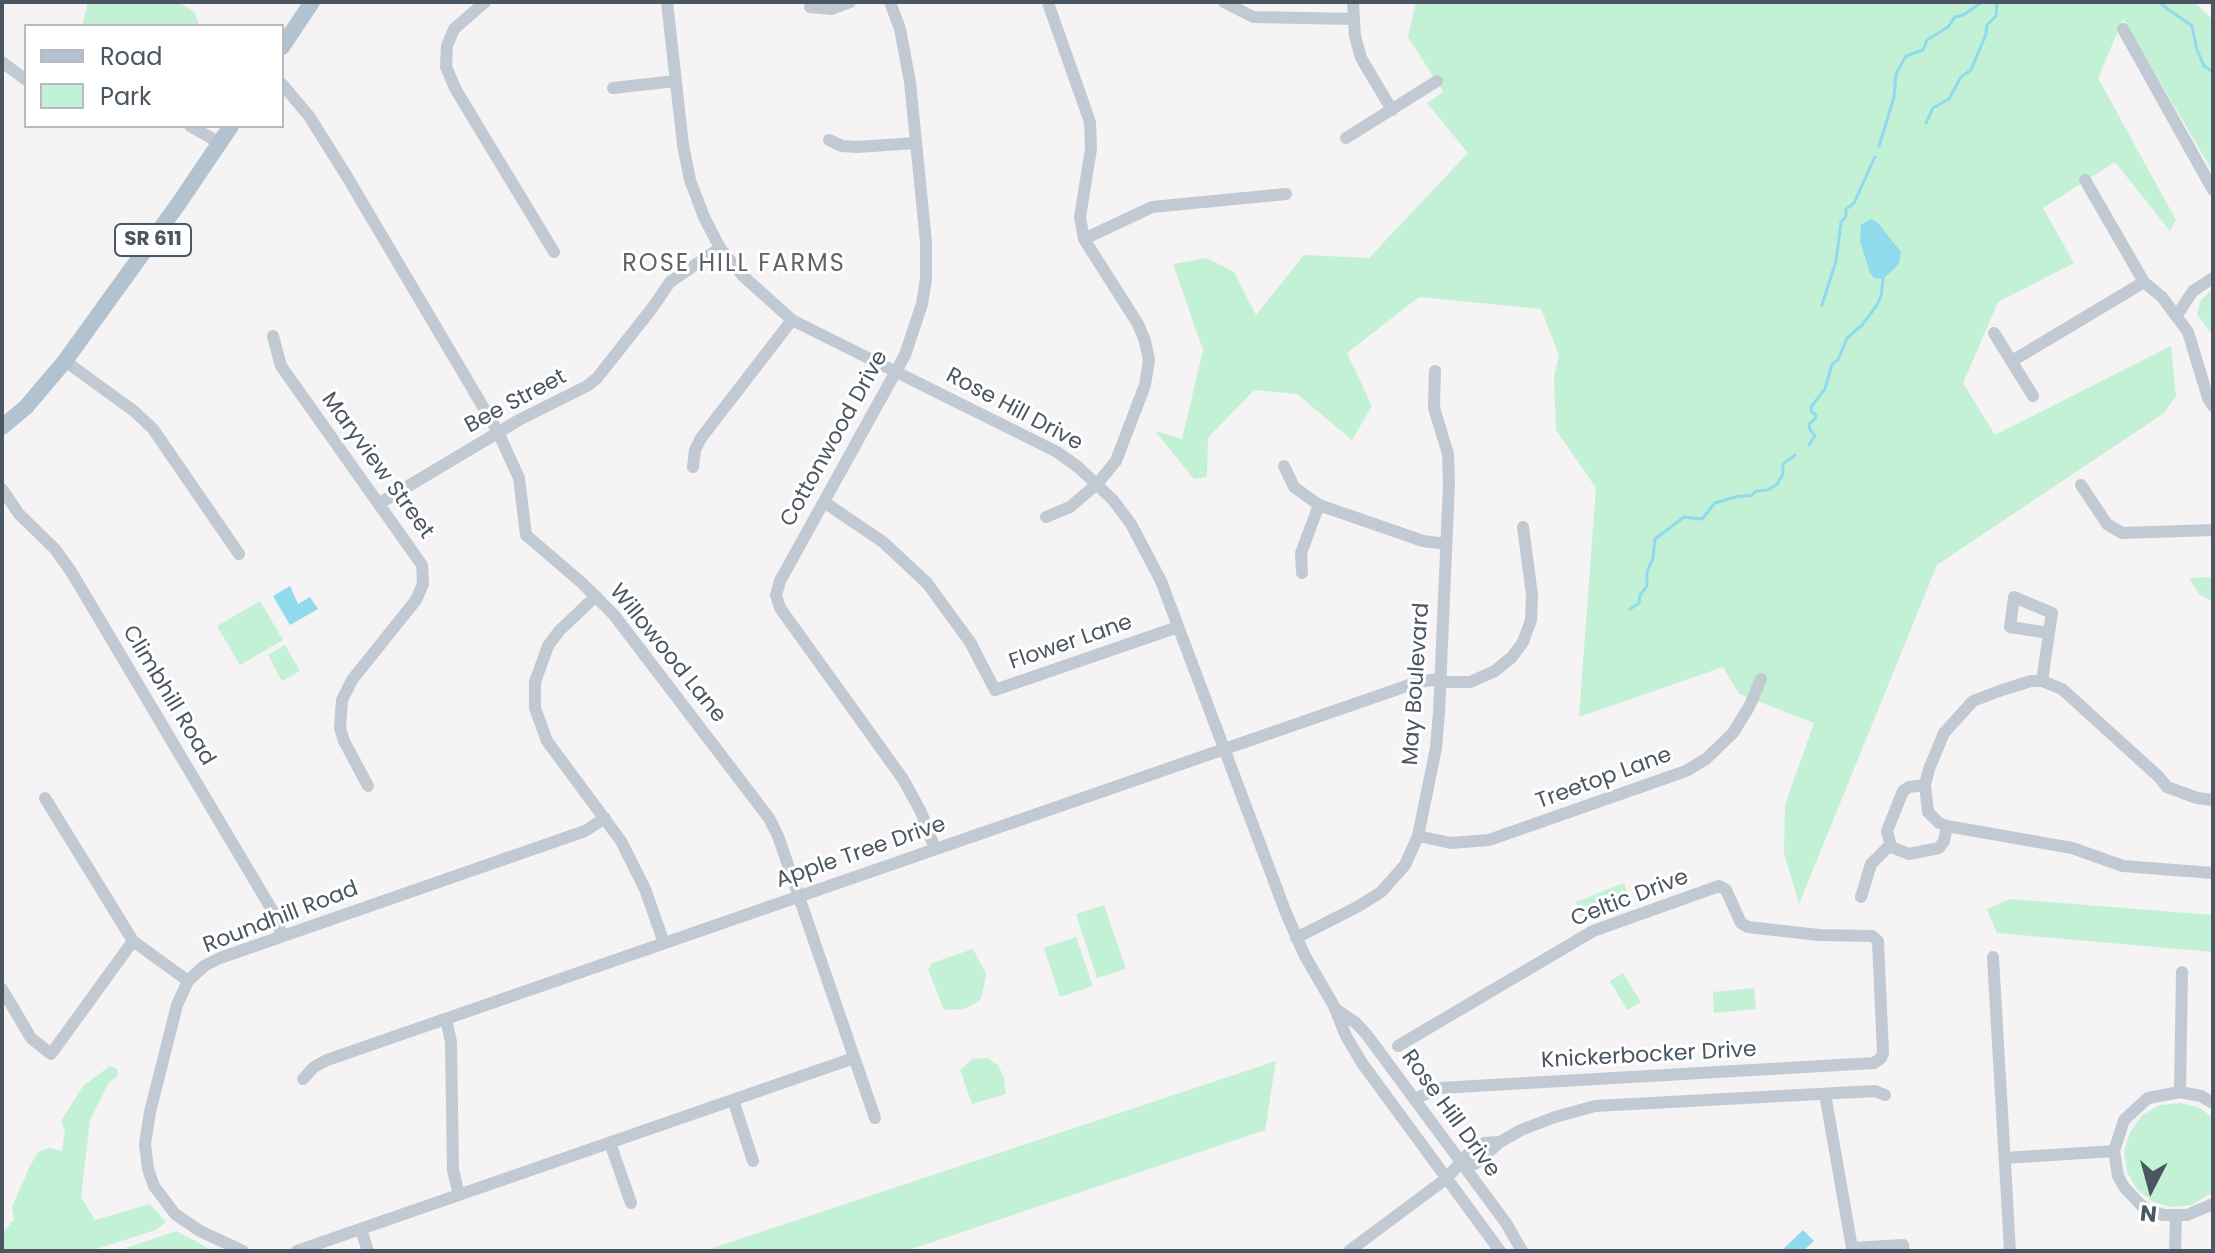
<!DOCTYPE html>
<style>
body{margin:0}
#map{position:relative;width:2215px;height:1253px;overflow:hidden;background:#f5f3f3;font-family:Poppins,sans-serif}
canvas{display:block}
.frame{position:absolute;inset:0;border:4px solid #4a5661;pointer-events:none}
.legend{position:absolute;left:24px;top:24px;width:260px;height:104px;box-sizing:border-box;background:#fff;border:2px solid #b7bbc0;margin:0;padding:10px 14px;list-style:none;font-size:24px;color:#4a5661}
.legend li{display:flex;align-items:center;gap:16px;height:40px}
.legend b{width:40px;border:2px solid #b7bbc0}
.north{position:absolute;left:2111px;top:1149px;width:80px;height:80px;-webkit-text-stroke:6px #fff;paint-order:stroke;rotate:186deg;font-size:22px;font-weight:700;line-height:32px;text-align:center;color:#4a5661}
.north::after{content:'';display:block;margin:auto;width:28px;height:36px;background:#4a5661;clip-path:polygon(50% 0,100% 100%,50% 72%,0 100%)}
</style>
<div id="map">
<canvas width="2215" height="1253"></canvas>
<div class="frame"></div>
<ul class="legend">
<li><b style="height:10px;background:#b3c2d1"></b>Road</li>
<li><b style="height:22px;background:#c3f1d5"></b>Park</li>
</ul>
<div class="north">N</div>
</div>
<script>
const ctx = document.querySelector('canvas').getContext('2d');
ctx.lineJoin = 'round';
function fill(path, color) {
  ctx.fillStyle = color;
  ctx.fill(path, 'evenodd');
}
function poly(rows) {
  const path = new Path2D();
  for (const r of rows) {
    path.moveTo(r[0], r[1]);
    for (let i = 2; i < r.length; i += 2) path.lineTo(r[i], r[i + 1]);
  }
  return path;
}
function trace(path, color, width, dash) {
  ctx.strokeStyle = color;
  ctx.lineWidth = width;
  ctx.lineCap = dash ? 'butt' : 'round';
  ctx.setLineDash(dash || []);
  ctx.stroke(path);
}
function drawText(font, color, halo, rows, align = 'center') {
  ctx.font = font + ' Poppins,sans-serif';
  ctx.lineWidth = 6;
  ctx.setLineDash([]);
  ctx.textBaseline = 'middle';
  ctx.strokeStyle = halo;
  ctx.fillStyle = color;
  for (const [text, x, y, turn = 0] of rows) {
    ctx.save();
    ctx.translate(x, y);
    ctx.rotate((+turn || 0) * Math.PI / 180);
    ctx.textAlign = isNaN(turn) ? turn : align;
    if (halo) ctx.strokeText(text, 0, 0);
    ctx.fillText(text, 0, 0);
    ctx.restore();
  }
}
fill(poly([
 [88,2,178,2,194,12,200,26,82,26],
 [1416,2,2194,2,2213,20,2213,172,2123,19,2098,78,2176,220,2170,231,2115,162,2043,208,2074,263,1998,302,1963,383,1995,435,2171,346,2176,396,2164,413,1937,565,1799,904,1784,853,1785,805,1814,723,1739,694,1723,667,1579,717,1596,488,1556,430,1554,377,1559,355,1541,309,1419,297,1347,353,1372,406,1352,440,1297,394,1254,390,1208,438,1207,477,1194,479,1155,431,1182,439,1203,350,1173,264,1207,258,1234,272,1256,315,1304,255,1369,258,1468,153,1427,103,1443,92,1408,37],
 [2213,289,2213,336,2197,314,2201,300],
 [2213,577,2213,602,2199,594,2189,578],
 [260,601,283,640,240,665,217,626],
 [285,645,300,671,282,681,268,655],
 [1624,883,1630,900,1582,918,1576,902],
 [2010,899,2213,915,2213,952,1997,933,1987,909],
 [1104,905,1126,969,1097,978,1076,914],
 [1076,937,1093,986,1060,997,1044,948],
 [973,949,986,974,982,996,979,1001,964,1009,944,1010,928,969,932,963],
 [1623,973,1641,1002,1627,1010,1610,981],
 [1754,988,1756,1009,1714,1013,1713,992],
 [987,1058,998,1065,1004,1078,1006,1094,972,1104,960,1070,972,1059],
 [1276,1061,1265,1130,906,1251,704,1251],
 [110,1066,117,1069,118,1075,108,1084,90,1120,81,1197,95,1220,150,1204,166,1222,156,1230,90,1251,2,1251,2,1234,14,1219,12,1207,29,1168,38,1152,49,1148,62,1151,65,1130,61,1121,83,1086],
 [2180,1103,2200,1108,2213,1118,2213,1192,2192,1205,2172,1207,2153,1202,2137,1189,2127,1172,2124,1151,2130,1132,2142,1115,2160,1105],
 [176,1231,214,1251,130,1251,126,1248]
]), '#c3f1d5');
fill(poly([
 [1871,219,1878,223,1901,252,1899,264,1883,279,1874,278,1870,273,1860,241,1861,225],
 [290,586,298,604,310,597,318,609,290,625,273,596],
 [1803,1230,1814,1241,1803,1251,1781,1251]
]), '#90daee');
trace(poly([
 [2158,2,2192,26,2197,50,2204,66,2213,72],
 [1926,123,1933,108,1949,99,1961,77,1971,70,1986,34,1987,25,1996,16,1997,2],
 [1879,146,1894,97,1896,74,1906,56,1923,50,1927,40,1948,27,1955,17,1963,15,1982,2],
 [1822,305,1836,261,1841,222,1846,216,1846,209,1854,203,1875,157],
 [1809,445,1815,436,1810,430,1809,424,1815,419,1816,415,1811,411,1811,407,1825,389,1832,364,1838,360,1847,338,1862,325,1877,305,1881,296,1883,279],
 [1630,609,1639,603,1640,595,1647,586,1647,572,1653,558,1655,539,1684,517,1702,519,1715,503,1739,496,1751,496,1756,491,1768,490,1777,484,1783,474,1783,464,1795,455]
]), '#90daee', 3);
trace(poly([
 [485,2,454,29,447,46,446,67,456,90,554,252],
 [667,2,683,145,690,180,704,217,720,248,743,276,792,320,1057,452,1078,467,1113,500,1131,524,1161,581,1286,913,1305,956,1334,1006,1346,1036,1362,1063,1500,1251],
 [890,2,900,29,910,82,926,242,926,279,922,304,905,355,780,581,776,595,780,608,903,779,921,812,935,849],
 [1224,2,1253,17,1353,19],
 [1353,2,1355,36,1361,58,1392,110],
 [810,7,832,9,850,2],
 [2123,29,2213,190],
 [2,62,26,80],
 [282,84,309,116,346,175,498,432,519,478,526,535,582,583,614,615,769,818,778,836,875,1118],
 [613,88,676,81],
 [190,126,220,143],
 [1346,138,1437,81],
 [829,140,842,146,857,147,916,143],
 [2085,180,2144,282,2162,297,2188,332,2208,398,2213,406],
 [1084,239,1152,207,1286,194],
 [2177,315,2193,291,2213,278],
 [1994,333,2033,396],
 [273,336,281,366,422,565,423,584,416,600,352,680,342,700,340,728,344,741,368,786],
 [65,361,134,411,153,429,239,554],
 [2012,361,2144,282],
 [1284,466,1294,487,1319,505,1423,541,1446,544],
 [693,467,695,450,701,438,792,320],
 [2081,485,2107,524,2122,533,2213,530],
 [2,489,19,514,55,549,72,573,275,915,282,936],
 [824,502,883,542,927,583,970,642,995,690,1178,627],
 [380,503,519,420,587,386,597,378,653,307,670,282,720,248],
 [1046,517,1070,507,1097,484,1116,461,1145,385,1149,360,1145,341,1138,324,1084,239,1080,217,1091,149,1090,122,1048,3],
 [1302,573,1301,553,1319,505],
 [596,596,559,631,548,646,535,682,535,708,547,741,621,841,645,889,664,943],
 [2042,681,2049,633,2052,613,2014,597,2010,627,2049,633],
 [1439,682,1470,682,1495,671,1512,657,1523,642,1531,620,1532,595,1523,527],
 [1925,785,1909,787,1903,791,1887,831,1891,847,1909,854,1939,848,1944,841,1947,826,1939,823,1928,812,1925,785,1929,769,1944,733,1973,701,2002,690,2031,681,2042,681,2062,689,2159,777,2167,787,2197,798,2213,800],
 [45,798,133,941,188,981],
 [1947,826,2072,848,2123,866,2213,873],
 [1418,836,1451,843,1489,840,1686,771,1706,759,1733,733,1749,707,1761,679],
 [1861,897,1871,864,1890,845],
 [1296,938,1359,906,1381,892,1405,865,1418,836,1436,748,1439,713,1449,483,1448,454,1434,408,1435,371],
 [1993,957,2010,1251],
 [2,989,31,1038,51,1054,133,941],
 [1337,1010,1356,1023,1367,1035,1506,1223,1522,1251],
 [446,1019,451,1042,453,1170,459,1195],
 [1398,1046,1593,931,1719,886,1726,890,1741,923,1748,927,1819,935,1872,936,1878,941,1883,1053,1881,1058,1874,1063,1440,1088,1414,1099],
 [303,1079,314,1067,327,1060,1418,682,1439,679],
 [2180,1092,2182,972],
 [1825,1094,1852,1248,1903,1245,1904,1251],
 [733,1100,753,1161],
 [2213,1103,2201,1096,2180,1092,2148,1098,2124,1120,2114,1151,2118,1176,2124,1187,2141,1205,2152,1211,2163,1215,2187,1215,2213,1204],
 [610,1143,631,1203],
 [2005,1158,2114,1151],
 [1461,1165,1475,1164,1500,1142,1521,1130,1555,1117,1595,1106,1875,1091,1885,1095],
 [361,1230,368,1251],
 [243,1251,200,1231,175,1214,154,1186,148,1169,145,1144,150,1112,177,1005,188,981,204,966,220,958,585,831,605,818],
 [297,1251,854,1058],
 [1349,1251,1447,1178,1468,1154,1484,1143,1500,1142],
 [2175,1251,2176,1216]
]), '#c1cad2', 12);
trace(poly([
 [282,47,312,2],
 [2,427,26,407,65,361,179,203,231,126]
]), '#b3c2d1', 16);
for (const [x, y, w] of [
 [153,240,76]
]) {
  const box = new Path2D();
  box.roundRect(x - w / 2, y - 16, w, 32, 6);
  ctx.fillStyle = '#fff';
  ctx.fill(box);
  trace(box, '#4a5661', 2);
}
drawText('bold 20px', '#4a5661', null, [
 ["SR 611",153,240]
]);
drawText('22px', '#4a5661', '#fff', [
 ["Bee Street",516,402,-28],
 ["Rose Hill Drive",1014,410,28],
 ["Cottonwood Drive",835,439,-61],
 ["Maryview Street",377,466,54],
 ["Flower Lane",1071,643,-19],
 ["Willowood Lane",667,654,51],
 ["May Boulevard",1417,684,-86],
 ["Climbhill Road",168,696,59],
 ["Treetop Lane",1604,779,-20],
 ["Apple Tree Drive",861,853,-19],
 ["Celtic Drive",1630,899,-21],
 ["Roundhill Road",281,918,-21],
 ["Knickerbocker Drive",1649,1056,-3],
 ["Rose Hill Drive",1450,1114,54]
]);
ctx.letterSpacing = '2px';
drawText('24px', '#5f6368', '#fff', [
 ["ROSE HILL FARMS",734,265]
]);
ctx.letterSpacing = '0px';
</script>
